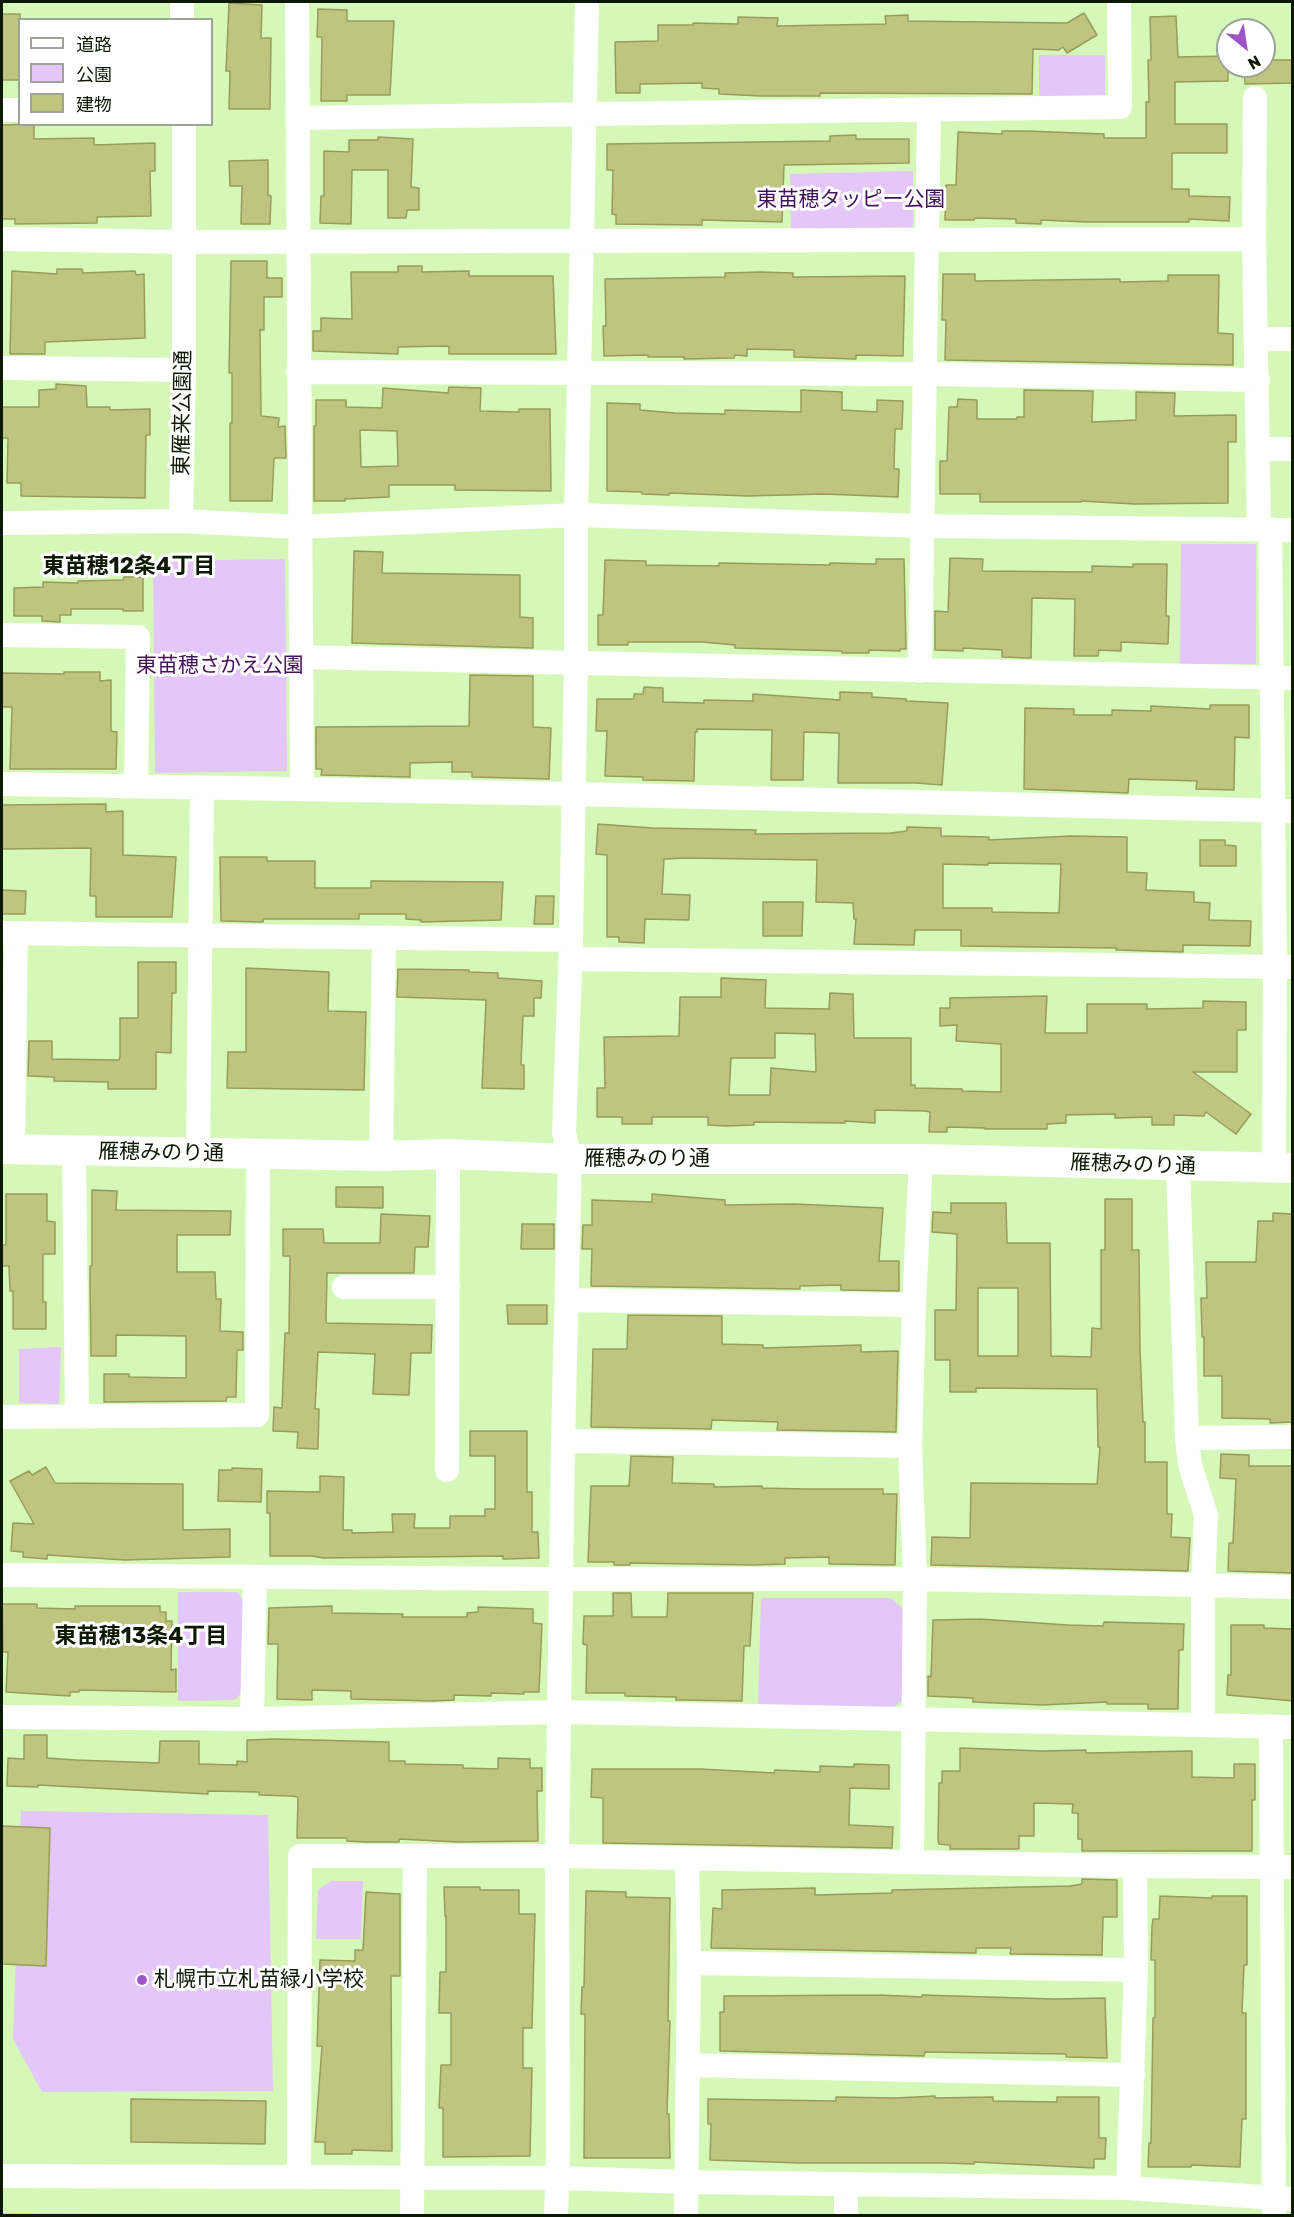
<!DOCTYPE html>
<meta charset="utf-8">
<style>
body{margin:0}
#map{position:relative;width:1294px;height:2217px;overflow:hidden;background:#d5f8b9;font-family:Rubik,"Noto Sans JP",sans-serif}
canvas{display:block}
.frame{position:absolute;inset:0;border:3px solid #0d1903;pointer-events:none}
.legend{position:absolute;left:18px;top:18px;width:195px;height:108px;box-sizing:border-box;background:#fff;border:2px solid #9ea39a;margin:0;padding:8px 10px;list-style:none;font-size:18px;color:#0d1903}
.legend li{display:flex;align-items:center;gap:12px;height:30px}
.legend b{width:30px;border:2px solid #9ea39a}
.north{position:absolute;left:1216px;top:18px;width:60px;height:60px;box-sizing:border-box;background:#fff;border:2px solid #9ea39a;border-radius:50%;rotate:150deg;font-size:16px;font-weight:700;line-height:24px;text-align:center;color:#0d1903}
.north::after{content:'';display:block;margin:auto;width:21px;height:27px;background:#9f55c8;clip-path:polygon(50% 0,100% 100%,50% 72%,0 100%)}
</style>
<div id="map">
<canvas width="1294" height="2217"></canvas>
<div class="frame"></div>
<ul class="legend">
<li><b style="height:8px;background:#fff"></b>道路</li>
<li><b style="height:16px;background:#e4c6f8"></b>公園</li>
<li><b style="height:16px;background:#bfc47f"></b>建物</li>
</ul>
<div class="north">N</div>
</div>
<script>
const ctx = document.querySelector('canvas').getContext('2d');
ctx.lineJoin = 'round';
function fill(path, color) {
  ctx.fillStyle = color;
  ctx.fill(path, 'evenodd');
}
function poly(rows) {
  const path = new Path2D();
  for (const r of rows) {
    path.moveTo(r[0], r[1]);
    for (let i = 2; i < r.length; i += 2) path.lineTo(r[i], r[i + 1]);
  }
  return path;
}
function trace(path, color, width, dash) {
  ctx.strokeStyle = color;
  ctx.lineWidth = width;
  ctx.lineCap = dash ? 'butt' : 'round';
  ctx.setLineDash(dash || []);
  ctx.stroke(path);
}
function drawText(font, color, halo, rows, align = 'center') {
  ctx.font = font + ' Rubik,"Noto Sans JP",sans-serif';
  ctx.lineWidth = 6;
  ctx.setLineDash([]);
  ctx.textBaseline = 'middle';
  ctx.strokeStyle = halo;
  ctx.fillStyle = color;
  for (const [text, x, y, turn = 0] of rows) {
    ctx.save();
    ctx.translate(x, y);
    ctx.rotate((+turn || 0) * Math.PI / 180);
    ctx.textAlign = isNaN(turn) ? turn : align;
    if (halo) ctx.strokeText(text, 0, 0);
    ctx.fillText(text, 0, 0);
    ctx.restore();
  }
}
fill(poly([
 [1039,55,1105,55,1105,99,1039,99],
 [913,171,913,227,791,229,790,174],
 [1181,544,1256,544,1256,664,1180,664],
 [285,559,287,771,155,773,153,561],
 [61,1347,59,1404,19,1403,19,1349],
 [178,1592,237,1592,245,1602,242,1692,235,1700,178,1701],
 [761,1598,891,1598,902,1608,903,1700,891,1709,758,1706],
 [21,1811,268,1815,273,2091,42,2092,13,2039],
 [331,1881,363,1881,361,1939,316,1939,318,1890],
 [2,2213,355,2215,2,2216]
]), '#e4c6f8');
const building = poly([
 [229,3,262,5,261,38,271,38,270,109,229,109,230,71,226,71,229,3],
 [318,9,347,10,347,21,394,21,390,95,347,95,347,101,321,101,322,37,317,37,318,9],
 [1084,13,1097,35,1067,53,1063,47,1059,50,1033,49,1032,94,820,93,820,96,762,96,719,94,719,89,702,88,702,83,640,84,640,93,616,93,615,42,658,41,658,25,693,25,693,23,738,24,738,17,778,18,777,26,886,24,885,16,908,15,908,21,1067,23,1084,13],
 [2,14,20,14,20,80,2,80,2,14],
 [1176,16,1178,57,1228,56,1228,81,1175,82,1175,124,1227,124,1227,153,1172,153,1172,189,1189,189,1189,196,1230,197,1229,221,1189,219,1189,222,1087,222,1041,220,1041,224,1016,223,1016,219,975,218,974,220,945,220,946,185,956,185,958,132,1002,134,1002,131,1027,131,1104,134,1104,138,1146,138,1146,102,1149,102,1148,60,1151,60,1150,17,1176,16],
 [1264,60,1293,60,1293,83,1245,84,1244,66,1264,66,1264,60],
 [34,124,34,139,94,138,94,145,155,143,155,171,150,171,151,216,97,217,97,223,15,224,15,219,2,219,2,125,34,124],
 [856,135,856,139,909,139,909,163,784,165,782,222,702,220,702,225,616,224,616,215,612,214,613,170,607,170,607,144,830,141,830,136,856,135],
 [378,137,413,139,411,187,419,188,419,210,407,210,406,218,388,218,388,170,352,170,351,224,320,223,321,196,324,196,324,151,349,152,349,140,378,140,378,137],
 [268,160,268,195,271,196,270,224,241,224,242,186,230,186,229,161,268,160],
 [231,261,267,261,267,278,282,278,282,297,264,297,264,330,260,330,261,416,279,418,278,427,285,426,286,458,274,458,272,501,230,501,230,423,232,423,232,373,229,373,231,261],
 [398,266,422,266,422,272,469,271,469,276,553,276,556,354,449,354,449,347,447,346,398,347,398,354,313,351,313,331,321,331,321,318,352,319,351,272,398,272,398,266],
 [57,269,82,269,83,273,135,271,136,275,144,274,145,338,45,342,45,354,10,354,12,271,57,274,57,269],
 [761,272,793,273,793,277,905,276,903,356,856,355,856,359,794,357,794,350,747,349,747,356,735,355,734,358,684,359,684,357,648,357,648,355,604,356,603,326,606,326,605,279,725,277,725,273,761,272],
 [943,274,975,274,975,281,1120,279,1120,282,1168,281,1168,275,1219,275,1218,333,1233,334,1233,365,945,360,946,320,942,320,943,274],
 [56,384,86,386,87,407,110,407,110,410,150,409,150,435,146,435,145,498,21,496,21,483,7,483,8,438,2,438,2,407,39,407,39,390,56,389,56,384],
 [449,387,481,388,480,411,519,412,519,409,550,409,551,491,455,490,455,485,389,485,389,497,345,499,345,501,314,501,314,426,316,426,316,400,346,400,346,407,382,408,383,388,448,393,449,387],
 [360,430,397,431,398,466,361,467,360,430],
 [801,390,842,392,842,410,877,412,877,400,903,401,902,429,895,429,894,469,899,469,898,497,824,494,747,496,669,493,669,495,642,494,642,492,607,491,607,403,640,404,640,410,675,413,725,414,725,410,801,412,801,390],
 [1024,390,1093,391,1092,422,1136,420,1136,392,1175,393,1174,416,1236,415,1236,442,1228,442,1228,503,1134,504,1081,501,1081,502,980,502,980,494,940,494,940,461,947,461,949,407,957,407,958,399,977,400,977,419,1017,419,1017,417,1024,417,1024,390],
 [354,551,383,552,382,573,520,575,520,617,533,618,533,648,352,643,354,551],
 [950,558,983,559,982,571,1092,572,1092,566,1133,567,1133,564,1167,564,1166,616,1169,616,1168,644,1121,642,1121,651,1099,650,1098,656,1074,656,1075,599,1032,598,1031,658,1002,657,1002,650,963,648,963,651,935,650,935,611,948,612,950,558],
 [876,559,904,559,906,649,900,649,900,651,869,650,869,653,842,653,842,651,735,648,735,645,702,642,628,642,628,645,598,645,598,615,603,615,605,560,646,561,646,565,719,566,719,563,830,565,830,563,876,564,876,559],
 [124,577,143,577,143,611,123,611,123,609,71,609,71,615,60,615,60,622,42,621,42,616,14,616,14,588,43,587,43,582,78,583,78,581,123,580,124,577],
 [64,672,100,672,100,681,111,680,111,731,117,732,116,769,10,769,12,707,2,707,2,673,64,674,64,672],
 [470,675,533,676,533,727,551,728,549,779,472,777,472,772,452,772,452,762,410,763,410,777,321,775,322,769,316,769,316,727,469,726,470,675],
 [644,687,663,688,663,702,704,703,704,700,753,701,753,694,840,700,840,692,872,693,872,697,906,699,906,701,948,703,942,785,916,783,838,783,839,733,804,732,803,780,771,780,772,730,697,729,697,732,695,732,694,781,643,780,643,777,605,776,607,731,596,731,597,699,634,699,634,694,643,694,644,687],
 [1210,705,1249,705,1249,738,1235,737,1234,790,1196,789,1197,781,1129,779,1128,793,1024,789,1025,708,1074,709,1074,715,1112,715,1112,710,1151,711,1151,706,1210,709,1210,705],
 [106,804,106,812,123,811,123,855,176,857,172,917,96,917,96,896,90,896,91,848,2,849,2,805,106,804],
 [598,824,652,828,756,830,755,834,891,833,907,831,907,827,941,828,941,836,989,837,989,840,1071,836,1127,837,1127,872,1147,873,1146,890,1194,892,1194,902,1210,903,1209,920,1251,921,1250,946,1183,945,1183,952,1116,950,1117,948,961,946,961,930,915,930,914,945,854,944,856,919,854,919,853,903,816,902,817,860,686,858,664,859,662,894,690,895,689,920,645,919,644,943,619,942,619,937,607,937,607,855,596,854,598,824],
 [988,863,1061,864,1059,913,992,912,992,908,943,908,943,864,988,865,988,863],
 [1200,840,1225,840,1225,845,1236,846,1236,866,1200,866,1200,840],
 [220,857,267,857,267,861,315,861,315,888,371,888,371,881,503,882,501,920,421,922,421,920,406,919,406,914,359,914,359,919,263,919,263,922,221,921,220,857],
 [2,890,26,891,25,914,2,914,2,890],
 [536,896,554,896,553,924,534,924,536,896],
 [763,902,803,902,802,936,763,936,763,902],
 [138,962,176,962,176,993,172,993,171,1053,156,1052,156,1089,108,1089,108,1082,54,1081,54,1077,28,1076,29,1041,52,1041,52,1059,119,1060,120,1057,120,1018,138,1018,138,962],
 [246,968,329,972,328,1011,366,1012,364,1090,227,1088,228,1052,246,1052,246,968],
 [398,969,469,970,469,972,498,973,498,978,542,981,541,998,534,998,534,1016,523,1016,521,1065,524,1065,524,1089,482,1088,486,1000,397,997,398,969],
 [721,978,766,980,765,1008,829,1009,830,993,853,994,854,1038,911,1038,911,1085,915,1085,915,1088,962,1089,962,1091,1001,1092,1001,1044,956,1041,957,1025,940,1026,940,1008,950,1008,950,998,1047,996,1045,1033,1087,1033,1087,1004,1147,1004,1147,1009,1203,1008,1203,1001,1246,1002,1246,1030,1237,1030,1237,1072,1193,1072,1251,1114,1236,1134,1206,1112,1204,1116,1174,1115,1174,1125,1152,1125,1152,1117,1115,1118,1115,1114,1066,1115,1066,1123,1047,1124,1047,1129,985,1129,985,1128,947,1127,947,1132,929,1132,930,1112,925,1111,875,1110,875,1123,845,1121,845,1123,754,1122,754,1125,726,1126,708,1125,708,1117,652,1117,652,1124,622,1124,622,1117,597,1117,597,1088,605,1088,604,1037,679,1036,680,997,721,997,721,978],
 [775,1033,815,1034,816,1072,771,1068,770,1095,729,1095,731,1058,775,1058,775,1033],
 [336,1187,383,1187,383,1208,336,1207,336,1187],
 [92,1190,117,1191,116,1210,231,1211,230,1235,177,1235,177,1272,215,1272,216,1299,221,1299,220,1331,243,1332,243,1350,237,1350,236,1397,227,1397,226,1401,104,1402,104,1374,129,1374,129,1377,186,1378,186,1336,116,1335,116,1356,91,1356,90,1282,90,1266,92,1266,92,1190],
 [6,1194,47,1194,47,1221,55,1222,55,1254,43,1254,43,1302,46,1302,46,1329,13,1329,13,1291,10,1291,9,1266,2,1266,2,1245,6,1245,6,1194],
 [652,1194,725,1200,725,1205,794,1204,883,1208,879,1261,899,1261,899,1291,841,1290,841,1285,800,1286,800,1289,591,1286,592,1249,582,1249,583,1225,592,1225,592,1200,652,1202,652,1194],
 [1105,1199,1132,1199,1132,1250,1139,1250,1140,1350,1143,1422,1145,1422,1145,1462,1167,1462,1167,1514,1172,1514,1171,1537,1190,1538,1188,1571,931,1565,932,1537,970,1538,971,1483,1097,1484,1100,1447,1098,1447,1097,1389,976,1388,976,1392,950,1392,950,1360,935,1360,935,1310,956,1310,957,1234,932,1232,933,1212,951,1213,951,1203,1006,1203,1007,1243,1050,1243,1051,1356,1091,1357,1092,1328,1101,1329,1101,1250,1105,1250,1105,1199],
 [978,1288,1018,1288,1018,1356,978,1356,978,1288],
 [1273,1213,1293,1214,1293,1422,1270,1423,1270,1419,1222,1418,1222,1376,1204,1376,1204,1337,1202,1337,1201,1298,1207,1298,1206,1262,1256,1262,1258,1221,1273,1221,1273,1213],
 [381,1214,430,1216,428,1247,415,1247,414,1273,327,1273,326,1323,432,1325,431,1353,411,1353,409,1395,373,1394,375,1354,318,1352,315,1409,319,1409,318,1449,297,1448,298,1432,273,1431,274,1407,282,1408,285,1333,289,1333,290,1256,283,1256,283,1229,323,1229,324,1243,380,1243,381,1214],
 [522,1224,554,1224,554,1249,521,1249,522,1224],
 [507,1305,547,1305,547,1324,508,1324,507,1305],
 [628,1315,722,1316,722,1344,763,1345,763,1348,861,1345,861,1352,898,1351,896,1432,777,1430,778,1422,712,1420,711,1429,591,1427,593,1349,627,1349,628,1315],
 [470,1431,527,1431,527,1492,532,1492,532,1532,538,1532,539,1558,503,1559,503,1556,323,1558,312,1556,270,1556,270,1513,267,1513,267,1491,320,1492,320,1476,344,1477,343,1530,352,1530,352,1533,393,1532,392,1514,415,1514,414,1528,450,1528,450,1516,485,1516,485,1509,495,1509,495,1456,470,1456,470,1431],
 [1221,1454,1249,1455,1249,1466,1293,1466,1293,1573,1228,1571,1229,1543,1233,1543,1236,1479,1220,1478,1221,1454],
 [631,1456,673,1457,672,1483,714,1484,714,1487,762,1486,762,1488,806,1489,883,1489,883,1494,897,1494,895,1565,829,1564,829,1557,785,1558,785,1564,753,1565,630,1563,630,1565,614,1565,614,1562,588,1562,591,1486,629,1486,631,1456],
 [46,1467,55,1483,183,1484,183,1530,230,1529,230,1557,125,1560,47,1555,47,1559,23,1557,23,1552,11,1551,13,1523,34,1524,10,1481,29,1471,32,1475,46,1467],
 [232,1468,262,1469,261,1502,218,1501,219,1470,232,1470,232,1468],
 [613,1593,631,1593,632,1617,667,1617,668,1593,753,1593,750,1646,744,1646,742,1701,680,1700,676,1700,676,1697,625,1696,625,1693,586,1693,587,1645,583,1644,584,1616,613,1616,613,1593],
 [2,1604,37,1604,37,1608,75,1609,75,1606,160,1606,160,1612,166,1612,166,1621,172,1621,171,1670,176,1669,176,1692,79,1690,79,1692,70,1692,70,1696,6,1692,8,1652,3,1652,2,1604],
 [332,1606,332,1613,403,1614,402,1617,467,1617,467,1613,478,1612,478,1607,533,1609,533,1623,542,1624,539,1692,524,1692,524,1694,491,1693,491,1696,454,1695,454,1700,433,1701,351,1699,351,1691,312,1690,312,1700,277,1699,278,1644,268,1644,269,1608,332,1606],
 [980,1619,1068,1625,1103,1626,1104,1622,1184,1624,1183,1650,1179,1650,1178,1709,1148,1709,1148,1704,1107,1704,1107,1702,1042,1705,973,1702,973,1698,928,1696,928,1676,931,1677,933,1620,980,1619],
 [1231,1625,1264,1625,1264,1628,1293,1629,1293,1701,1227,1695,1228,1675,1231,1675,1231,1625],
 [24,1735,47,1735,47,1758,76,1760,159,1763,160,1741,199,1741,199,1764,237,1765,237,1761,247,1762,247,1740,275,1739,389,1742,389,1761,405,1761,405,1764,463,1765,463,1768,498,1769,498,1758,530,1759,530,1768,542,1768,542,1791,537,1791,538,1841,458,1842,399,1839,399,1842,366,1842,347,1841,347,1838,297,1838,298,1797,291,1796,259,1795,259,1792,208,1791,208,1794,38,1785,38,1787,7,1786,8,1758,24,1759,24,1735],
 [960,1748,1042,1751,1086,1750,1086,1753,1192,1751,1192,1777,1234,1778,1234,1764,1255,1764,1255,1800,1252,1800,1252,1851,1082,1851,1082,1839,1078,1839,1078,1813,1072,1813,1073,1804,1034,1803,1034,1836,1019,1836,1019,1849,950,1849,950,1845,939,1844,938,1840,939,1783,942,1783,942,1771,960,1771,960,1748],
 [854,1764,889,1765,889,1789,850,1788,849,1825,893,1827,892,1848,603,1843,603,1798,591,1797,592,1769,700,1769,774,1773,775,1770,820,1772,820,1766,854,1767,854,1764],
 [2,1826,50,1828,46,1966,2,1964,2,1826],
 [1082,1879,1117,1880,1117,1917,1103,1917,1102,1955,1010,1954,1011,1948,976,1948,976,1953,711,1948,713,1908,722,1909,722,1890,815,1888,815,1895,892,1893,892,1890,1070,1886,1082,1884,1082,1879],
 [444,1887,480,1887,480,1890,519,1890,519,1914,535,1914,532,2028,523,2028,523,2068,532,2068,530,2156,443,2157,443,2108,439,2108,441,2065,451,2065,451,2013,439,2013,440,1972,446,1972,446,1916,445,1916,444,1887],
 [586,1891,626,1892,626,1897,670,1898,668,2021,670,2021,667,2114,669,2114,670,2158,584,2158,585,2014,581,2014,582,1987,584,1987,586,1891],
 [366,1892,400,1894,400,1976,391,1976,392,2151,352,2150,352,2154,325,2154,325,2142,315,2142,322,2046,317,2046,320,1960,355,1961,355,1950,363,1950,366,1892],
 [1160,1896,1212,1898,1212,1896,1247,1896,1247,1965,1244,1965,1242,2013,1246,2013,1246,2119,1242,2119,1240,2167,1191,2165,1191,2167,1148,2167,1149,2143,1151,2143,1153,2018,1155,2018,1155,1960,1151,1960,1152,1926,1153,1919,1159,1919,1160,1896],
 [880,1995,922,1997,922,1995,1055,1999,1105,1998,1107,2058,1066,2057,1066,2054,925,2052,924,2056,720,2051,720,2012,724,2012,724,1996,880,1995],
 [935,2096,935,2098,993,2097,993,2101,1057,2102,1057,2097,1099,2097,1099,2138,1106,2138,1105,2159,1094,2159,1094,2168,974,2162,974,2164,944,2163,801,2163,710,2160,711,2124,708,2124,708,2099,836,2101,836,2097,896,2098,935,2096],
 [131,2099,266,2101,265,2144,131,2142,131,2099]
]);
fill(building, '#bfc47f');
trace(building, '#989c58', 1.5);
trace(poly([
 [182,2,182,20],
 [297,2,302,789],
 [1255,98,1254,239,1259,529],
 [2,110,20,110],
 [298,118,1120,107,1119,2],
 [2,239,184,242,1254,239],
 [1258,339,1292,339],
 [2,368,184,370],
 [298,372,925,374,1258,380],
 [1259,449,1292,449],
 [181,521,184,370,184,124],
 [2,523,181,521,299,527,576,515,923,526,1292,530],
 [1270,529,1275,967,1274,1168],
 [2,635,138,637,136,786],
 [301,657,1292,678],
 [920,671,929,109],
 [2,784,574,794,1292,811],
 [2,933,571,940],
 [571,959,1292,967],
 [13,1149,16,933],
 [74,1151,77,1416],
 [198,1153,202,788],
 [381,1156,384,938],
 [1178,1167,1187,1438,1190,1465,1206,1515,1203,1585,1203,1725],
 [344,1287,448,1287],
 [568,1300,914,1305],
 [2,1417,257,1415,258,1154],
 [1187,1438,1292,1437],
 [563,1441,910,1446],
 [447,1470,448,1154],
 [2,1575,561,1579,915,1579,1292,1587],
 [2,1717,252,1719,560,1712,1292,1727],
 [252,1719,255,1577],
 [1271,1727,1274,2216],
 [912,1861,915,1579,910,1446,914,1305,921,1159],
 [689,1963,1136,1970],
 [688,2065,1133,2075],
 [2,2176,557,2178,687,2182,1128,2188,1292,2199],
 [299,2177,300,1856,557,1856,1135,1866,1292,1867],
 [1128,2188,1136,1970,1135,1866],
 [412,2216,415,1856],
 [556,2216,558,2150,557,1856,563,1441,570,1159,564,1133,571,940,576,663,576,515,587,2],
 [686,2216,689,1963,687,1859],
 [846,2216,846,2184]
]), '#fff', 24);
trace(poly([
 [2,1149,381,1156,448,1154,570,1159,921,1159,1292,1168]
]), '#fff', 30);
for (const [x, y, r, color] of [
 [142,1980,6,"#9f55c8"]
]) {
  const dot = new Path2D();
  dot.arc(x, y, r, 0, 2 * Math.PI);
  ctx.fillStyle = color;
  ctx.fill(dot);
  trace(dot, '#fff', 2);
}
drawText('21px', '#44125c', '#fff', [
 ["東苗穂タッピー公園",851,200],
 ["東苗穂さかえ公園",220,666]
]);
drawText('21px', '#0d1903', '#fff', [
 ["東雁来公園通",183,413,-89],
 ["雁穂みのり通",161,1153,1],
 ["雁穂みのり通",647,1159],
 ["雁穂みのり通",1133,1165,2]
]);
drawText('21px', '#0d1903', '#fff', [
 ["札幌市立札苗緑小学校",154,1980]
], 'left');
drawText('bold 22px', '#0d1903', '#fff', [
 ["東苗穂12条4丁目",129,567],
 ["東苗穂13条4丁目",141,1637]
]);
</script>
